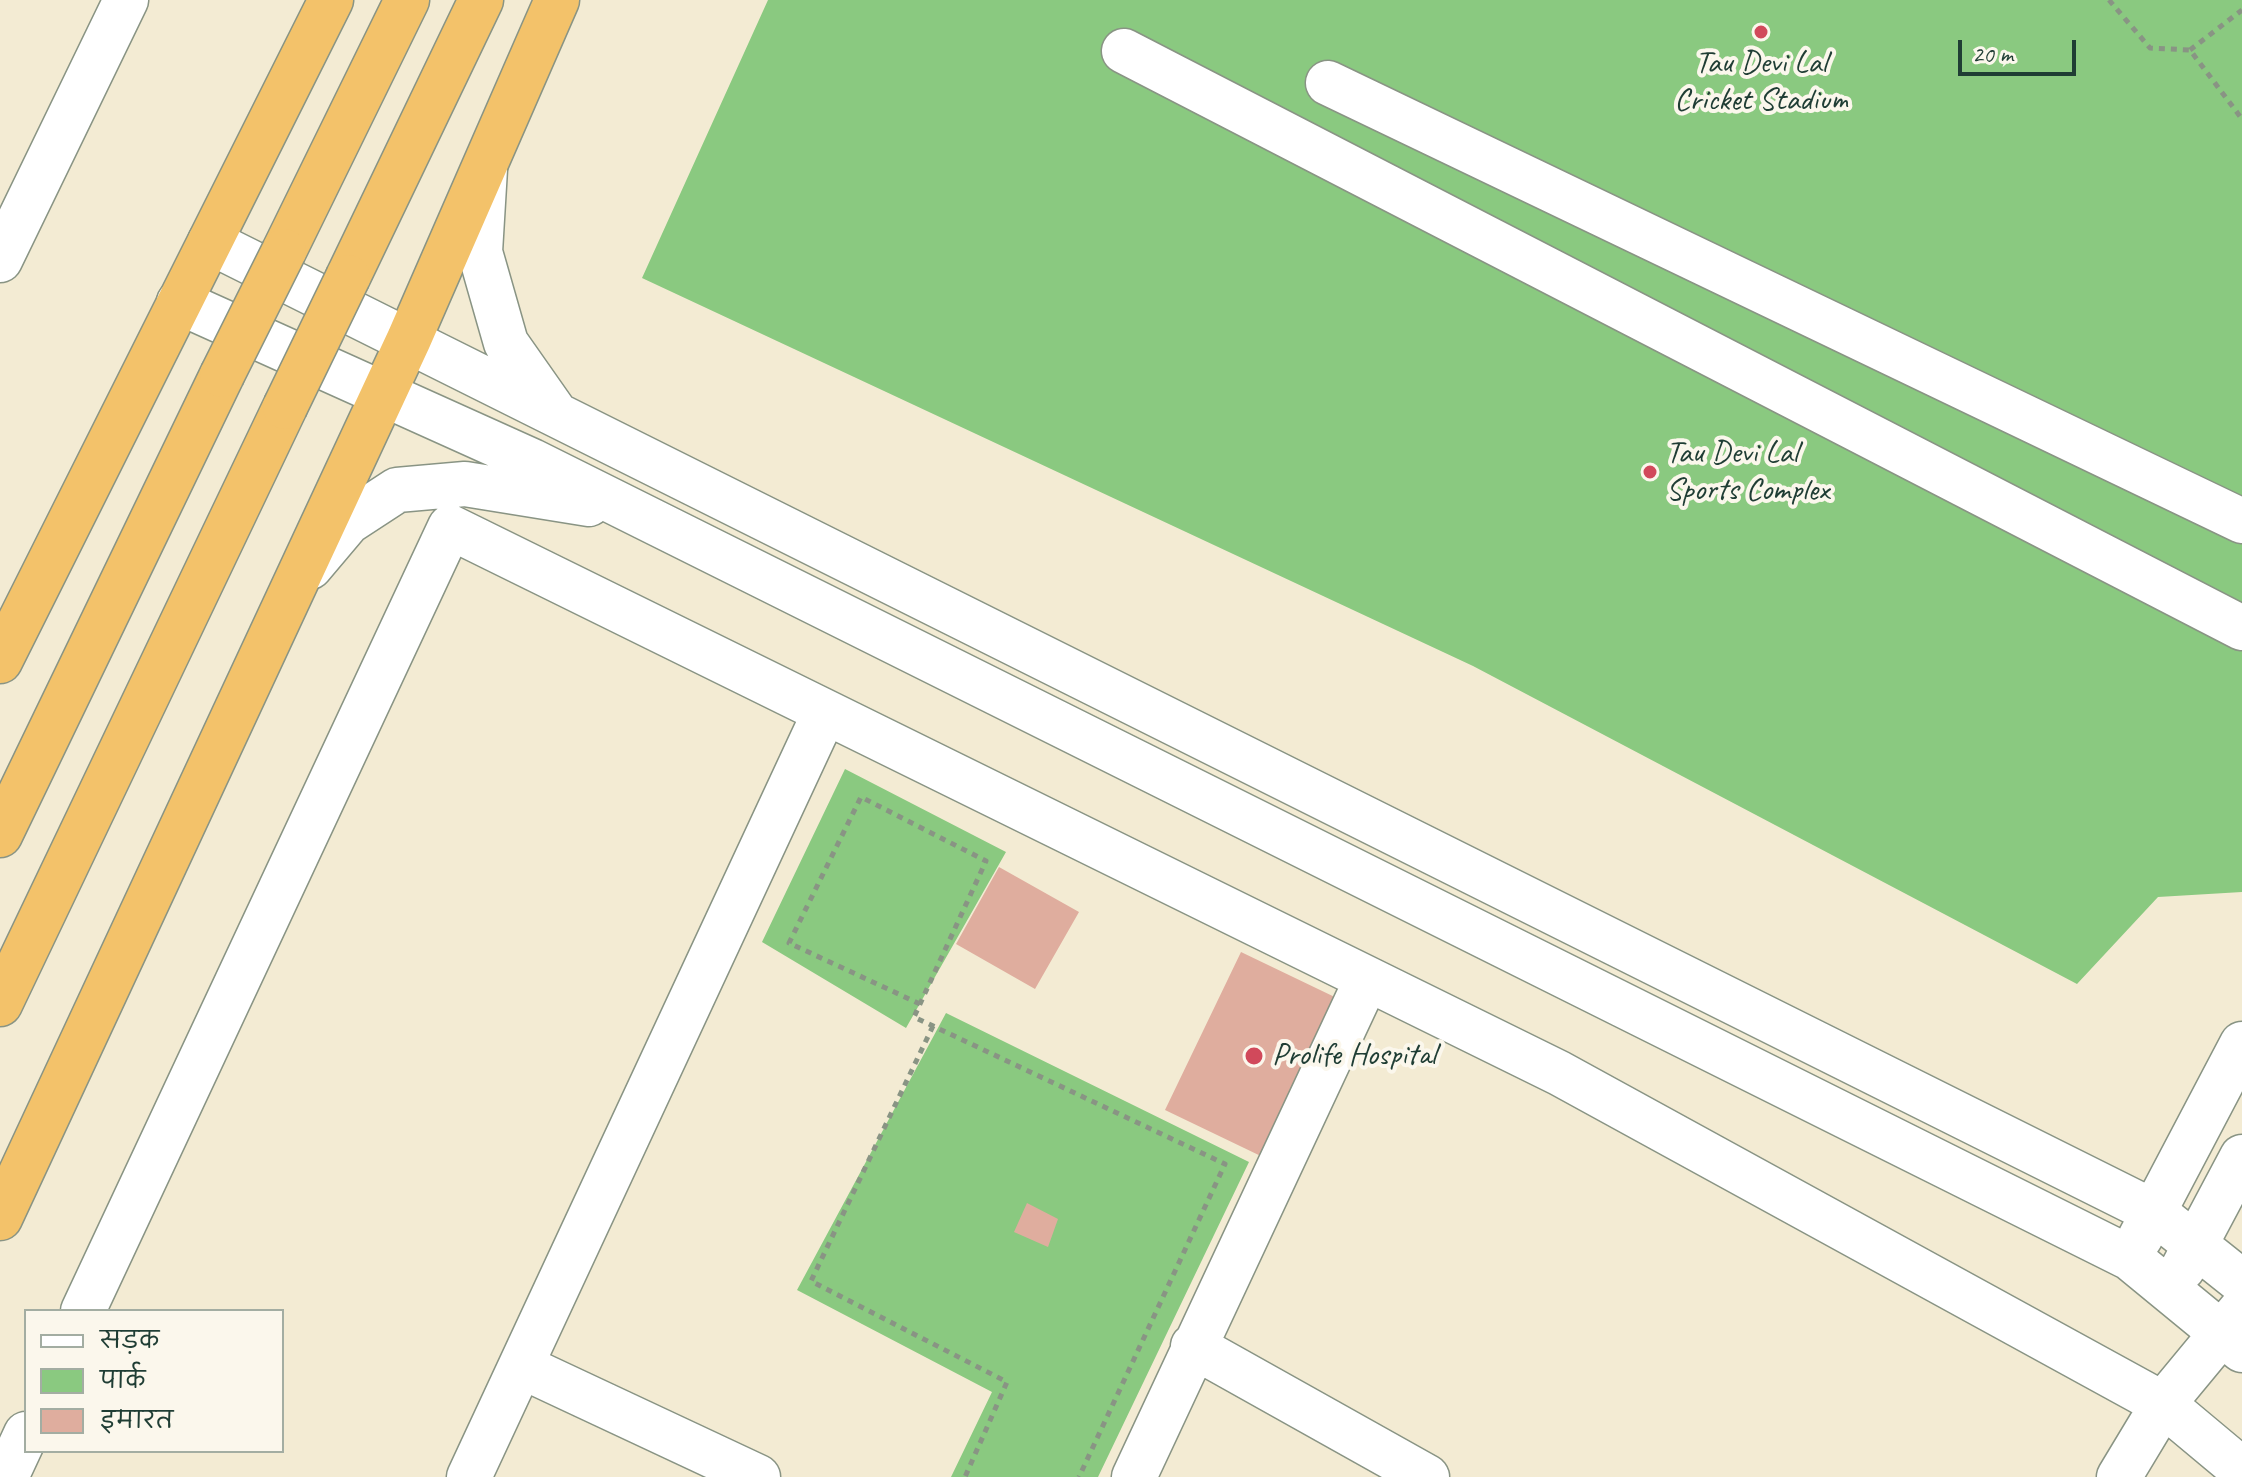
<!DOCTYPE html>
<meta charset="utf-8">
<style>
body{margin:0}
#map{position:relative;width:2242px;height:1477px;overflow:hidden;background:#f3ebd3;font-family:Caveat,"Playpen Sans Deva",sans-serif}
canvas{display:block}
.legend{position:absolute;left:24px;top:1309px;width:260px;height:144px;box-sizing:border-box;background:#fbf7ec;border:2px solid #a3ada2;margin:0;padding:10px 14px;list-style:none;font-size:24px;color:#1f3d34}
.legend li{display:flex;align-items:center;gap:16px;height:40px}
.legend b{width:40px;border:2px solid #a3ada2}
.scale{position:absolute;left:1958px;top:40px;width:118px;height:36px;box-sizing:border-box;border:4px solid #1f3d34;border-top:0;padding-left:10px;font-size:24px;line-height:28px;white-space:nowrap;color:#1f3d34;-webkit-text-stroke:6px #fbf7ec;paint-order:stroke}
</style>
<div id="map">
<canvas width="2242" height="1477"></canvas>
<ul class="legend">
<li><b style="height:10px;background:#fff"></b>सड़क</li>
<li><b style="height:22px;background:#8ac980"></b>पार्क</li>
<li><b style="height:22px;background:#dfad9e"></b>इमारत</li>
</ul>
<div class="scale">20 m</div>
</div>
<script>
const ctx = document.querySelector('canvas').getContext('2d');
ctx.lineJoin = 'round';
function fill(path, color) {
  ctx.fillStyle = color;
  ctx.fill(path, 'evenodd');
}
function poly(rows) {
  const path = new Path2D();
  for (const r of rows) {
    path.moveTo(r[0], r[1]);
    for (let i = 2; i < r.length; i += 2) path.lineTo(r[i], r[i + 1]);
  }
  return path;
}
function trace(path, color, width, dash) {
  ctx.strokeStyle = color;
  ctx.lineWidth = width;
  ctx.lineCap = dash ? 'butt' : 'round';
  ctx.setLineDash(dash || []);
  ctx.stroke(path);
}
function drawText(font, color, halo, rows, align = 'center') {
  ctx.font = font + ' Caveat,sans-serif';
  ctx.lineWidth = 8;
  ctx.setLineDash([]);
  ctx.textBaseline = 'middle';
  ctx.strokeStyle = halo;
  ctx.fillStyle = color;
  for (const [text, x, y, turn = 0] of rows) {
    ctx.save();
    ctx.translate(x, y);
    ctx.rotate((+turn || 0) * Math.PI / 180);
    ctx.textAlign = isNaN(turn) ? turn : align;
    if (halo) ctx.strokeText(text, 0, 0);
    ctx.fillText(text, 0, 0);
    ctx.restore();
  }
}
fill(poly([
 [768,0,2242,0,2242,892,2158,897,2077,984,1473,666,642,278],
 [845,769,1006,852,906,1028,762,942],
 [946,1013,1249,1162,1098,1477,951,1477,992,1392,797,1290]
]), '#8ac980');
fill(poly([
 [999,867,1079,912,1035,989,956,944],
 [1241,952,1343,1001,1267,1159,1165,1110],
 [1027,1203,1058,1219,1048,1247,1014,1232]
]), '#dfad9e');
const minor = poly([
 [1124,51,2242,628],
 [1328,83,2242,521],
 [485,169,480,252,506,343,553,410],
 [210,242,2154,1212,2242,1282],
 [0,260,126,0],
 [179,302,532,461,2130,1258,2242,1350],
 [310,567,348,522,397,490,465,484,589,504],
 [2140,1238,2242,1044],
 [2183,1268,2242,1157],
 [83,1311,450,527,1559,1073,2163,1404,2242,1470],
 [1193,1346,1427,1477],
 [521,1366,758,1477],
 [6,1477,26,1434],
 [469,1477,825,712],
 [1134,1477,1366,981],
 [2119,1477,2163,1404,2240,1311]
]);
const highway = poly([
 [284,251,407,0],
 [348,277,481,0],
 [0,661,331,0],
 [0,835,222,375],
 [0,1004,285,407],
 [0,1218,409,339,557,0]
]);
trace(minor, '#899484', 47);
trace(highway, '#899484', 47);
trace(poly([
 [2109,0,2150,48,2190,50,2242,119],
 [2190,50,2242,10],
 [920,1004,789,943,861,797,986,861,914,1017,1225,1164,1079,1477],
 [933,1026,811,1281,1007,1382,965,1477]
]), '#899484', 5, [6, 6]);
trace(minor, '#fff', 44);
trace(highway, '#f3c26a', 44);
const highwayBridge = poly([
 [222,375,284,251],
 [285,407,348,277]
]);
trace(highwayBridge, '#899484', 47, []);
trace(highwayBridge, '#f3c26a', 44);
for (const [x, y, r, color] of [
 [1761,32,8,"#d1495b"],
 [1650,472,8,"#d1495b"],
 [1254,1056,10,"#d1495b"]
]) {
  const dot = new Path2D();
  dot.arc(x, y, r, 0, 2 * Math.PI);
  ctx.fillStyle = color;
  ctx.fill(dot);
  trace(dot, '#fbf7ec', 3);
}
drawText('32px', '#1f3d34', '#fbf7ec', [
 ["Tau Devi Lal",1761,64,"center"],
 ["Cricket Stadium",1761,101,"center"],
 ["Tau Devi Lal",1666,454],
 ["Sports Complex",1666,491],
 ["Prolife Hospital",1272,1056]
], 'left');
</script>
